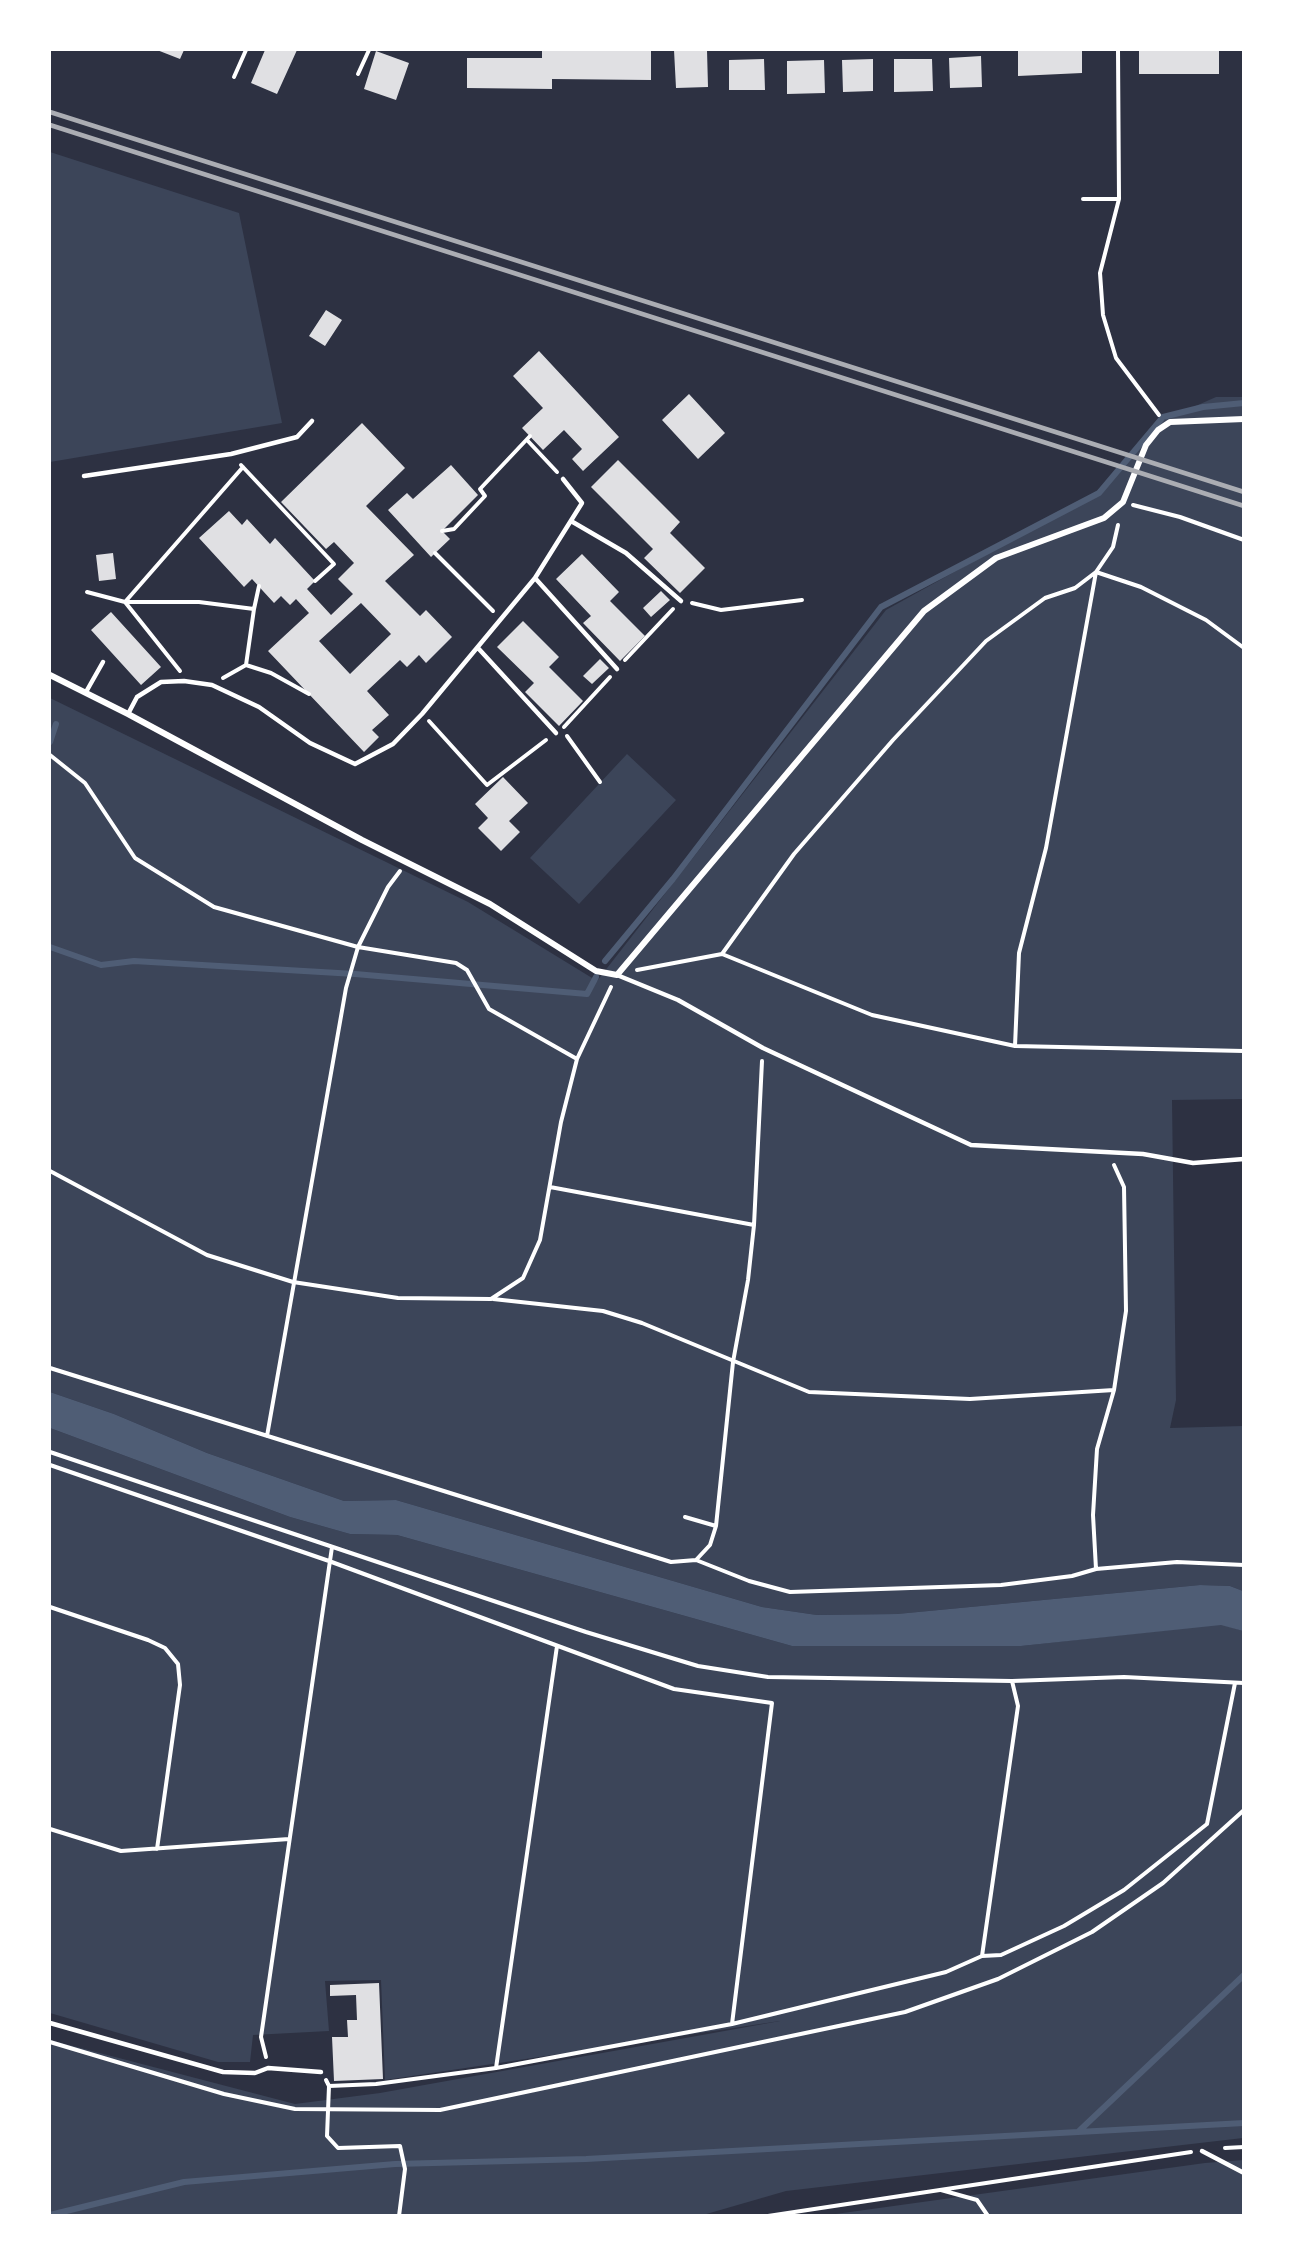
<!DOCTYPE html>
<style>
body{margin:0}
#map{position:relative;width:1293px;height:2265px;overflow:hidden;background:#2d3142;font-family:"Titillium Web",sans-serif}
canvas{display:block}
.frame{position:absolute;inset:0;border:51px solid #fff;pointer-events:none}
</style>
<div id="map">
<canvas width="1293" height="2265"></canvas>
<div class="frame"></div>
</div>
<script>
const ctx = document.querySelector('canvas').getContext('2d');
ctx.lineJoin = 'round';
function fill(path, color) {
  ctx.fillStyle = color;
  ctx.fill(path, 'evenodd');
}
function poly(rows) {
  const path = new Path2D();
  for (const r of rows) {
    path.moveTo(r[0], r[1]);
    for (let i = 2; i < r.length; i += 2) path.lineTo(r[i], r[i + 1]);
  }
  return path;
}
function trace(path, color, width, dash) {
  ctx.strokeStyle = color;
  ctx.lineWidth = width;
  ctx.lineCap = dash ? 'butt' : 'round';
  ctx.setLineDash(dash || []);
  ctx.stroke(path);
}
fill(poly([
 [50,152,239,213,282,423,50,462],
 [1216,397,1243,397,1243,1099,1172,1100,1176,1400,1170,1428,1243,1426,1243,1591,1230,1586,1200,1585,897,1614,817,1615,762,1607,396,1500,344,1501,207,1453,114,1414,50,1392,50,698,468,902,597,981,886,610,1091,496,1112,477,1155,424],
 [627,754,676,800,579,904,530,858],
 [50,1428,290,1517,350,1534,397,1535,792,1646,1021,1646,1221,1624,1243,1631,1243,2138,786,2191,703,2215,50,2215,50,2040,295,2104,380,2093,780,2021,385,2080,381,1980,325,1981,329,2031,253,2035,250,2062,218,2062,50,2013],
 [1243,2160,1243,2215,821,2216,1205,2163]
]), '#3c4559');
fill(poly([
 [50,1392,114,1414,207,1453,344,1501,396,1500,762,1607,817,1615,897,1614,1200,1585,1230,1586,1243,1591,1243,1631,1221,1625,1021,1646,792,1646,397,1535,350,1534,290,1517,50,1428]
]), '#4f5d75');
trace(poly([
 [50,742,56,724],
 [50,947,101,965,134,961,355,974,587,994,596,977],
 [605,961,673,879,881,607,1099,493,1163,417,1203,407,1244,403],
 [1078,2132,1244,2123],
 [50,2215,184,2182,395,2164,586,2159,1078,2132,1244,1975]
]), '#4f5d75', 6);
fill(poly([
 [157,50,184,50,180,59],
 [265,50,297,50,277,94,251,83],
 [542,50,651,50,651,80,552,79,552,89,467,88,467,58,542,58],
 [674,50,707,50,708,87,676,88],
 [1018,50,1082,50,1082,73,1018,76],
 [1139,50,1219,50,1219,74,1139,74],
 [376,51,409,63,396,100,364,89],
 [981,56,982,87,950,88,949,58],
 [764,59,765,90,729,90,729,60],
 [873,59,873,91,843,92,842,60],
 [894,59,932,59,933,91,894,92],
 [824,60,825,93,787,94,787,61],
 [326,310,342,320,325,346,309,336],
 [539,351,619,437,583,471,572,459,582,449,564,430,543,450,522,428,543,408,513,376],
 [689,394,725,433,698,459,662,420],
 [362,423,405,468,366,506,414,555,385,581,420,616,426,610,452,637,426,663,419,655,407,667,400,660,367,691,389,715,372,730,379,737,364,752,268,651,309,613,296,599,290,605,281,596,274,603,252,579,244,587,199,538,229,511,242,525,247,519,270,544,275,538,315,581,307,589,331,615,353,594,338,579,354,563,334,542,326,549,281,502],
 [361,603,391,634,350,674,319,641],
 [618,460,680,522,670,533,705,568,680,593,644,558,653,549,591,487],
 [451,465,478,495,442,531,450,539,431,557,388,510,407,493,413,499],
 [113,553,116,579,99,581,96,555],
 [582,554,619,592,610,601,645,636,620,661,583,623,591,616,556,579],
 [661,591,670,600,651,617,643,608],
 [111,612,161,667,141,685,91,630],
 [523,621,559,657,549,667,583,701,559,726,525,692,534,683,497,647],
 [600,659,609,668,592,684,583,676],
 [503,777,528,803,509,821,520,832,501,851,478,828,488,818,475,804],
 [379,1983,383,2079,334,2081,332,2037,348,2037,347,2020,357,2020,356,1995,330,1996,330,1985]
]), '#e0e0e3');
trace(poly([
 [1118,50,1119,199,1100,273,1103,315,1116,358,1159,415],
 [358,74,369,50],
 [234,77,246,50],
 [1083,199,1119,199],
 [527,440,557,472],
 [241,465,334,564,315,581],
 [1133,505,1180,517,1244,540],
 [442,531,454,529,485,496,480,489,530,436],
 [435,553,493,611],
 [87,592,125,602,180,671],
 [125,602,199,602,254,609,246,665],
 [125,602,243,467],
 [692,603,721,610,802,600],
 [254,609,259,586],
 [625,660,673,609],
 [223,678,246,665,271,673,309,694],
 [429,721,487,785,546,740],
 [564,727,610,677],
 [567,736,600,782],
 [50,755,85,783,135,858,214,907,358,947,456,963,467,970,489,1009,577,1059],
 [722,954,794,854,893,740,986,641,1045,598,1075,588,1096,572,1113,547,1118,525],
 [637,970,722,954,872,1015,1015,1046,1244,1051],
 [1015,1046,1019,953,1046,848,1096,572,1141,587,1206,620,1244,648],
 [50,1171,207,1255,293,1282,398,1298,491,1299,523,1278,540,1240,561,1122,577,1059,611,987],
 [550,1187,754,1225],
 [493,1299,603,1311,642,1323,809,1392,970,1399,1114,1390],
 [50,1368,671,1562,696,1560,710,1545,716,1526,733,1362,748,1280,754,1225,762,1061],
 [267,1436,346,988,358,947,388,887,400,871],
 [50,1452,586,1632,698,1666,768,1677,1012,1681,1124,1677,1244,1683],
 [50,1465,329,1561,674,1689,772,1703,732,2024],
 [685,1517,716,1526],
 [696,1560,749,1581,790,1592,1001,1585,1072,1576,1096,1569,1177,1562,1244,1565],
 [1096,1569,1093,1515,1097,1449,1114,1390,1126,1311,1124,1187,1114,1165],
 [50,1607,148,1640,165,1648,178,1664,180,1685,157,1849],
 [50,1829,121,1851,289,1839],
 [982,1956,1001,1955,1064,1926,1124,1890,1207,1824,1235,1683],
 [50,2042,224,2094,295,2109,440,2110,905,2012,998,1979,1092,1932,1163,1883,1244,1810],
 [266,2057,261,2037,332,1547],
 [496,2068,557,1646],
 [326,2080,329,2086,376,2084,496,2068,732,2024,946,1972,982,1956,1018,1706,1012,1681],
 [329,2086,327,2136,338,2148,400,2146,405,2169,399,2216],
 [1225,2148,1244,2147],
 [941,2190,977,2200,988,2216],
 [768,2216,1191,2152]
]), '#fff', 4);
trace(poly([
 [84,476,231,454,297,437,312,421],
 [571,521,626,553,681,601],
 [535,578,617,669],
 [478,648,556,733],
 [86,692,103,662],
 [128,714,137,697,161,682,184,681,212,685,259,707,310,743,355,764,393,744,422,714,535,578,582,503,563,479],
 [617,975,678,1000,763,1048,971,1145,1143,1154,1193,1163,1244,1159],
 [50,2023,223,2072,255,2073,268,2068,321,2072],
 [1202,2151,1244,2173]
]), '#fff', 4.5);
trace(poly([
 [50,675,128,714,362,840,490,904,596,971,617,975,924,611,996,558,1104,518,1123,502,1146,445,1158,430,1170,422,1244,419]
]), '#fff', 6);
trace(poly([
 [50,112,1244,492],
 [50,125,1244,506]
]), '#abadb3', 4.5);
</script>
